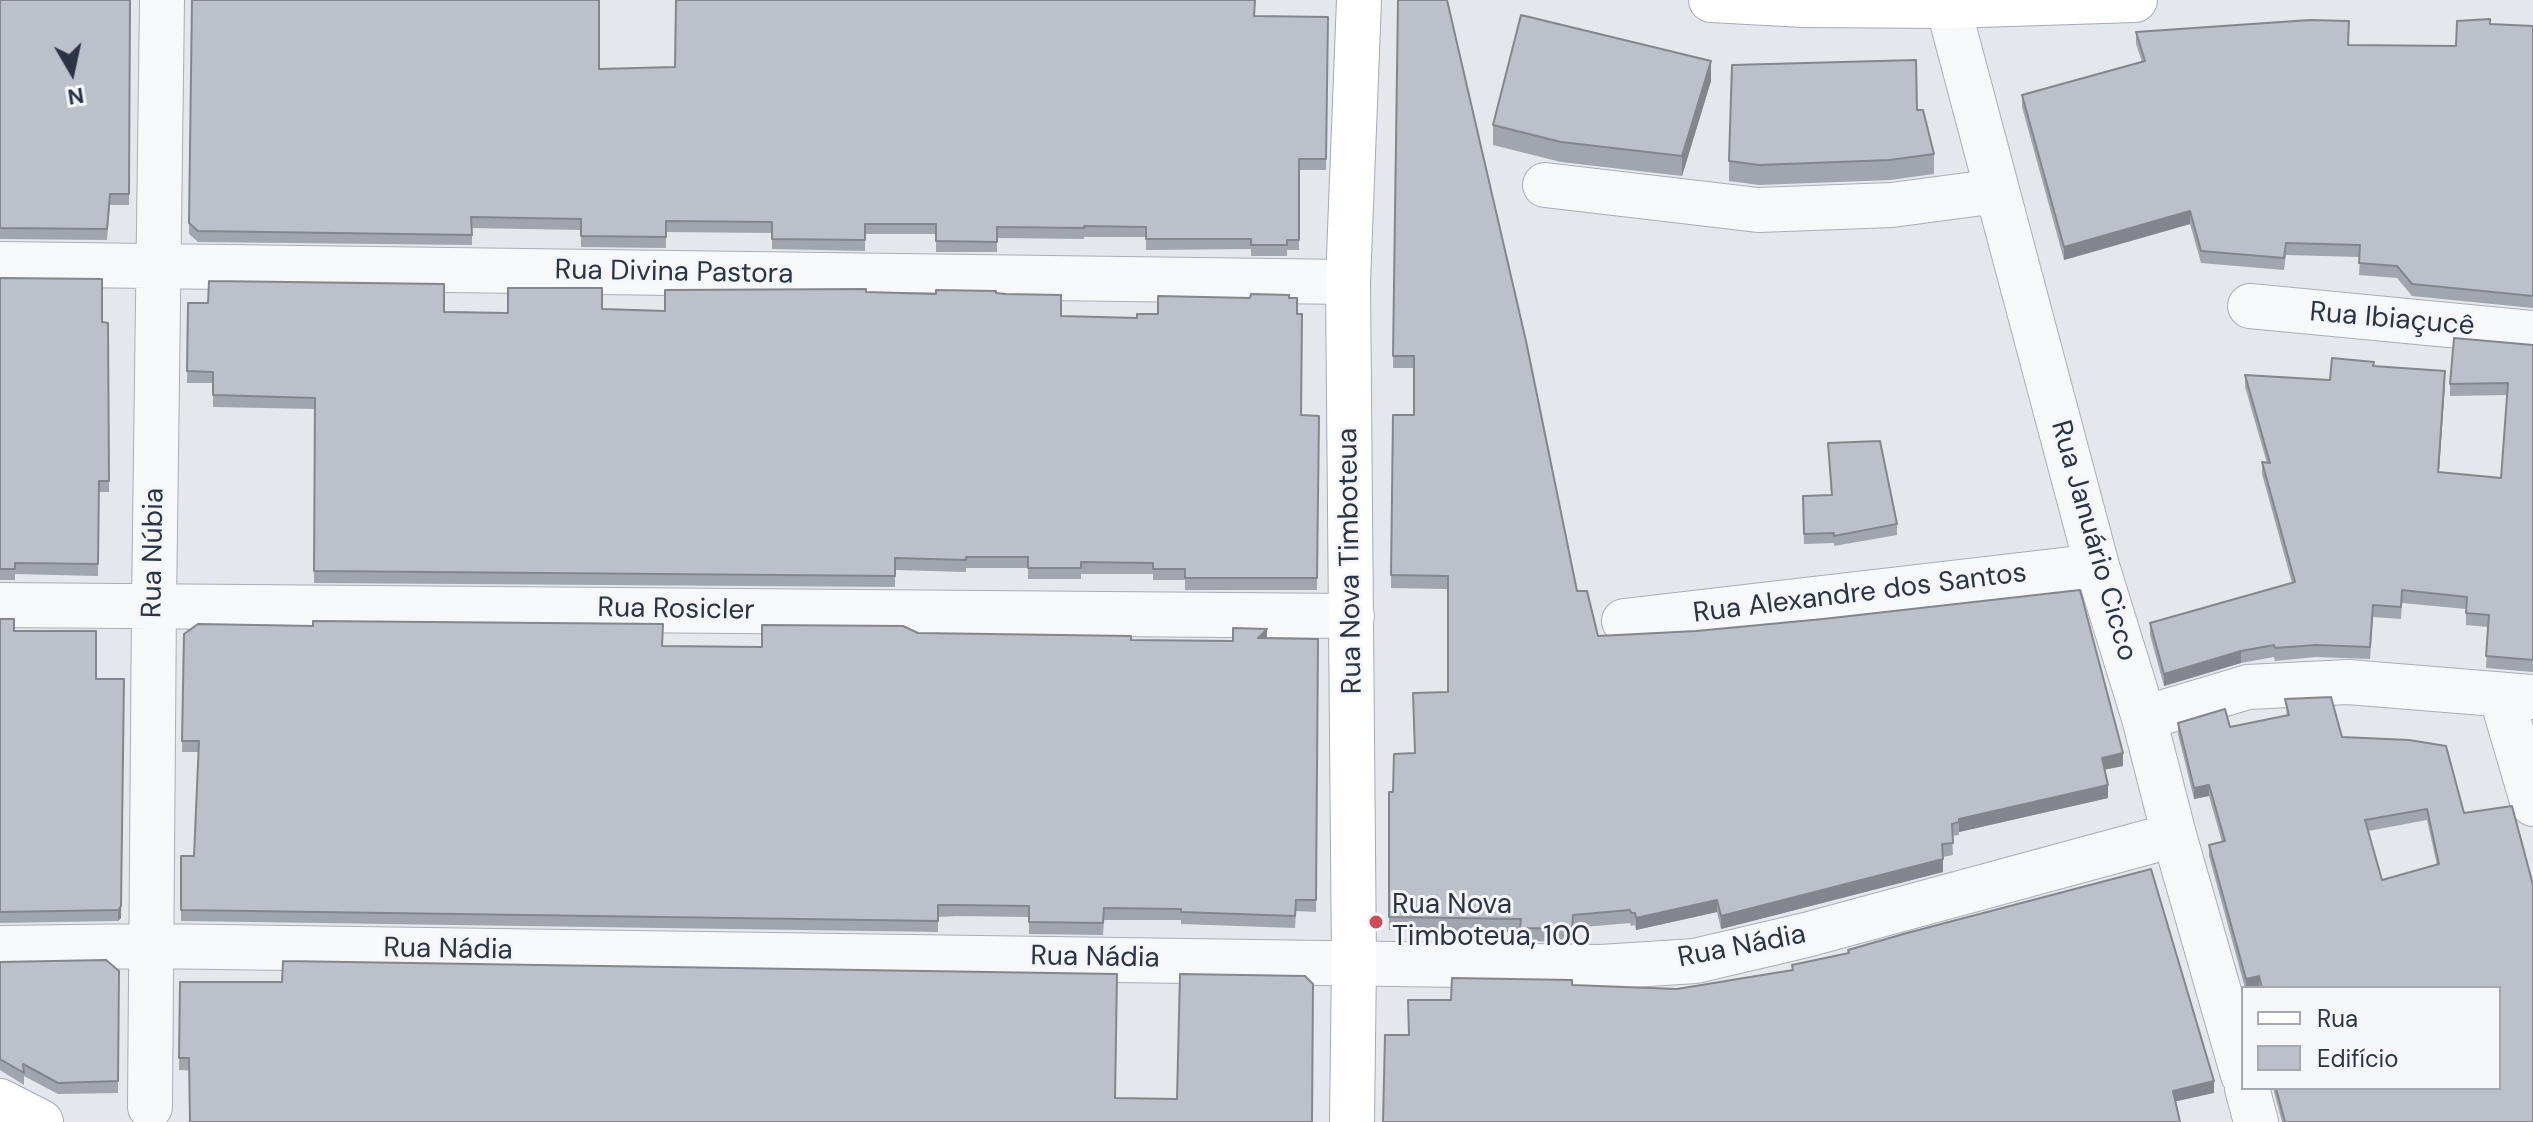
<!DOCTYPE html>
<meta charset="utf-8">
<style>
body{margin:0}
#map{position:relative;width:2533px;height:1122px;overflow:hidden;background:#e4e7ec;font-family:"DM Sans",sans-serif}
canvas{display:block}
.legend{position:absolute;left:2241px;top:986px;width:260px;height:104px;box-sizing:border-box;background:#f4f6f9;border:2px solid #a4a8b1;margin:0;padding:10px 14px;list-style:none;font-size:24px;color:#2b3445}
.legend li{display:flex;align-items:center;gap:16px;height:40px}
.legend b{width:40px;border:2px solid #a4a8b1}
.north{position:absolute;left:32px;top:32px;width:80px;height:80px;-webkit-text-stroke:6px #f4f6f9;paint-order:stroke;rotate:171deg;font-size:22px;font-weight:700;line-height:32px;text-align:center;color:#2b3445}
.north::after{content:'';display:block;margin:auto;width:28px;height:36px;background:#2b3445;clip-path:polygon(50% 0,100% 100%,50% 72%,0 100%)}
</style>
<div id="map">
<canvas width="2533" height="1122"></canvas>
<ul class="legend">
<li><b style="height:10px;background:#fff"></b>Rua</li>
<li><b style="height:22px;background:#bbc0ca"></b>Edifício</li>
</ul>
<div class="north">N</div>
</div>
<script>
const ctx = document.querySelector('canvas').getContext('2d');
ctx.lineJoin = 'round';
function poly(rows) {
  const path = new Path2D();
  for (const r of rows) {
    path.moveTo(r[0], r[1]);
    for (let i = 2; i < r.length; i += 2) path.lineTo(r[i], r[i + 1]);
  }
  return path;
}
function trace(path, color, width, dash) {
  ctx.strokeStyle = color;
  ctx.lineWidth = width;
  ctx.lineCap = dash ? 'butt' : 'round';
  ctx.setLineDash(dash || []);
  ctx.stroke(path);
}
function fill(path, color) {
  ctx.fillStyle = color;
  ctx.fill(path, 'evenodd');
}
function drawText(font, color, halo, rows, align = 'center') {
  ctx.font = font + ' "DM Sans",sans-serif';
  ctx.lineWidth = 6;
  ctx.setLineDash([]);
  ctx.textBaseline = 'middle';
  ctx.strokeStyle = halo;
  ctx.fillStyle = color;
  for (const [text, x, y, turn = 0] of rows) {
    ctx.save();
    ctx.translate(x, y);
    ctx.rotate((+turn || 0) * Math.PI / 180);
    ctx.textAlign = isNaN(turn) ? turn : align;
    if (halo) ctx.strokeText(text, 0, 0);
    ctx.fillText(text, 0, 0);
    ctx.restore();
  }
}
const minor = poly([
 [1948,6,2097,566,2144,718,2174,835,2243,1075],
 [1545,185,1758,210,1892,205,1997,191],
 [0,264,1348,282],
 [2250,306,2533,333],
 [0,605,1352,616],
 [1624,621,2097,566],
 [2501,695,2533,804],
 [2144,718,2248,687,2348,682,2533,697],
 [0,948,150,946,1601,967,1695,961,1806,935,2174,835],
 [2247,1088,2256,1122],
 [150,1107,154,605,162,0]
]);
const major = poly([
 [1711,0,1804,5,1948,6,2135,0],
 [0,1101,41,1122],
 [1352,1122,1354,962,1348,282,1359,0]
]);
trace(minor, '#a9aeb7', 46);
trace(major, '#a3abb8', 46);
trace(minor, '#f7f8fa', 44);
trace(major, '#fff', 44);
fill(poly([
 [0,0,130,0,129,205,110,205,107,240,0,239],
 [192,0,599,69,675,67,1255,16,1328,17,1326,170,1299,170,1299,250,1287,250,1287,256,1251,256,1251,249,1146,250,1146,237,1084,237,1084,239,997,238,997,252,936,252,936,234,865,234,865,251,772,249,772,233,666,232,666,248,581,247,581,230,472,228,472,245,198,242,189,234],
 [1398,0,1577,591,1598,636,2123,766,2104,770,2108,798,1959,832,1959,835,1952,836,1953,855,1943,857,1943,872,1721,929,1717,912,1636,930,1635,925,1631,926,1630,923,1573,928,1572,942,1520,941,1520,932,1389,930,1389,792,1393,792,1448,692,1448,589,1391,588,1393,415,1414,415,1414,368,1393,368],
 [2490,24,2533,26,2533,308,2412,296,2397,278,2359,275,2360,257,2286,255,2284,270,2201,263,2190,224,2064,260,2022,107,2022,95,2142,62,2136,44,2136,32,2348,45,2456,46],
 [1711,81,1682,176,1561,162,1493,145,1493,125],
 [1917,110,1934,154,1934,174,1890,180,1759,185,1729,181,1729,161],
 [0,278,102,322,108,323,109,492,99,492,98,576,15,574,15,580,0,580],
 [866,292,996,293,1061,316,1301,415,1319,416,1317,590,1185,590,1185,580,1153,580,1153,574,1081,574,1081,579,1028,579,1028,568,966,568,966,572,895,570,895,587,314,583,315,409,213,407,213,383,187,383,188,303,508,313,602,309,665,311],
 [2533,345,2533,672,2486,668,2488,627,2466,625,2466,609,2402,603,2401,619,2373,617,2370,659,2316,657,2275,661,2274,657,2241,663,2164,686,2150,635,2150,623,2292,583,2262,474,2262,462,2267,463,2245,387,2245,375,2330,380,2374,367,2445,383,2439,472,2501,478,2507,395,2450,396,2450,384],
 [1828,443,1897,524,1897,535,1834,546,1834,543,1804,544,1803,496,1831,495],
 [0,619,14,631,96,679,121,918,118,921,0,923],
 [918,633,1131,640,1233,641,1267,638,1318,639,1316,912,1296,911,1295,928,1181,924,1181,920,1104,920,1103,935,1029,934,1029,917,957,916,938,917,938,932,181,921,181,856,194,856,199,752,182,752,184,634,662,646,762,647],
 [2331,697,2342,737,2409,740,2446,746,2464,813,2512,806,2533,885,2533,1122,2282,1122,2273,1088,2499,1088,2499,988,2259,988,2259,987,2245,988,2209,856,2209,845,2222,842,2209,796,2194,799,2178,734,2178,723,2225,709,2230,727,2287,716,2285,699],
 [2427,820,2437,865,2382,880,2368,831],
 [0,962,119,971,118,1093,58,1094,24,1076,24,1085,0,1070],
 [180,982,1116,1098,1312,1122,179,1070]
]), '#a1a5ae');
fill(poly([
 [1711,61,1711,81,1682,176,1682,156],
 [2190,211,2190,224,2064,260,2064,247],
 [2445,371,2445,383,2438,484,2438,472],
 [1267,629,1267,640,1258,638],
 [2241,651,2241,663,2164,686,2164,674],
 [124,690,121,918,118,921,118,910],
 [2123,753,2123,766,2102,770,2102,758],
 [2108,785,2108,798,1959,832,1959,819],
 [2209,785,2209,796,2194,799,2194,788],
 [1943,859,1943,872,1721,929,1721,916],
 [1717,900,1717,912,1636,930,1636,918],
 [2259,976,2259,987,2246,988,2246,979],
 [2214,1081,2214,1093,2173,1102,2173,1091]
]), '#83868d');
const building = poly([
 [0,0,130,0,129,194,110,194,107,229,0,228,0,0],
 [192,0,599,0,599,69,675,67,676,0,1255,0,1254,16,1328,17,1326,159,1299,159,1299,240,1287,240,1287,245,1251,245,1251,239,1146,239,1146,227,1084,226,1084,228,997,227,997,242,936,241,936,224,865,224,865,240,772,239,772,222,666,221,666,237,581,236,581,219,471,217,472,235,198,231,189,223,192,0],
 [1398,0,1447,0,1526,341,1577,591,1587,591,1598,636,1696,631,1823,619,2080,590,2123,753,2102,758,2108,785,1959,819,1959,822,1952,824,1953,843,1942,844,1943,859,1721,916,1717,900,1636,918,1635,913,1631,913,1630,910,1573,915,1572,929,1520,928,1521,919,1389,917,1389,792,1393,792,1394,754,1415,753,1413,693,1448,692,1448,576,1391,575,1393,415,1414,415,1414,356,1393,356,1398,0],
 [1521,15,1711,61,1682,156,1561,142,1493,125,1521,15],
 [2490,19,2490,24,2533,26,2533,296,2412,284,2397,266,2359,263,2360,245,2286,243,2284,258,2201,251,2190,211,2064,247,2022,95,2145,61,2136,32,2310,20,2349,21,2348,45,2456,46,2457,21,2490,19],
 [1916,60,1917,110,1923,110,1934,154,1890,160,1759,165,1729,161,1732,65,1916,60],
 [0,278,102,279,102,322,108,323,109,481,99,481,98,564,15,563,15,569,0,569,0,278],
 [209,281,444,284,444,312,508,313,508,288,602,288,602,309,665,311,665,290,866,289,866,292,936,294,936,290,996,291,996,293,1006,294,1061,295,1061,316,1137,318,1137,314,1158,314,1158,296,1250,298,1251,294,1289,295,1289,298,1297,298,1297,314,1302,314,1301,415,1319,416,1317,578,1185,578,1185,569,1153,569,1153,563,1081,562,1081,568,1028,568,1028,557,966,557,966,560,895,558,895,576,314,571,315,398,213,395,213,372,187,371,188,303,208,303,209,281],
 [2454,338,2533,345,2533,660,2486,656,2489,615,2466,613,2467,597,2402,590,2401,607,2373,605,2370,647,2316,645,2275,648,2274,645,2241,651,2164,674,2150,623,2295,582,2262,462,2270,463,2245,375,2330,380,2332,358,2374,362,2373,366,2445,371,2438,472,2501,478,2508,383,2450,384,2454,338],
 [1880,441,1897,524,1834,536,1834,533,1804,534,1803,496,1832,495,1828,443,1880,441],
 [0,619,14,619,14,631,96,631,96,679,124,679,121,906,118,910,0,912,0,619],
 [313,621,663,624,662,646,762,647,762,625,903,626,918,633,1131,636,1131,640,1233,641,1233,628,1267,629,1258,638,1318,639,1316,900,1296,900,1295,916,1181,912,1181,909,1104,908,1103,923,1029,922,1029,906,957,905,938,905,938,921,181,910,181,856,194,856,199,741,182,741,184,634,198,624,313,626,313,621],
 [2331,697,2342,737,2409,740,2446,746,2464,813,2512,806,2533,885,2533,1122,2285,1122,2276,1088,2499,1088,2499,988,2262,988,2259,976,2246,979,2209,845,2225,841,2209,785,2194,788,2178,723,2225,709,2230,727,2289,715,2285,699,2331,697],
 [2427,809,2439,864,2382,880,2365,820,2427,809],
 [2151,869,2214,1081,2173,1091,2180,1122,1383,1122,1385,1035,1409,1035,1408,1000,1451,1000,1452,978,1572,980,1572,985,1677,989,1793,970,1792,965,1849,953,1848,950,1907,933,2151,869],
 [106,960,119,971,118,1081,58,1083,23,1064,24,1073,0,1059,0,962,106,960],
 [283,961,1117,974,1115,1098,1177,1099,1180,974,1305,976,1313,984,1312,1122,190,1122,189,1058,179,1058,180,982,282,982,283,961]
]);
fill(building, '#bbc0ca');
trace(building, '#83868d', 2);
for (const [x, y, r, color] of [
 [1376,922,8,"#d1495b"]
]) {
  const dot = new Path2D();
  dot.arc(x, y, r, 0, 2 * Math.PI);
  ctx.fillStyle = color;
  ctx.fill(dot);
  trace(dot, '#f4f6f9', 3);
}
drawText('28px', '#2b3445', '#f4f6f9', [
 ["Rua Divina Pastora",674,273,1],
 ["Rua Ibiaçucê",2392,320,5],
 ["Rua Januário Cicco",2093,541,74],
 ["Rua Núbia",154,553,-89],
 ["Rua Nova Timboteua",1351,561,-91],
 ["Rua Alexandre dos Santos",1860,594,-7],
 ["Rua Rosicler",676,610,1],
 ["Rua Nádia",1742,947,-11],
 ["Rua Nádia",448,950,1],
 ["Rua Nádia",1095,958,1]
]);
drawText('28px', '#2b3445', '#f4f6f9', [
 ["Rua Nova",1392,906],
 ["Timboteua, 100",1392,938]
], 'left');
</script>
